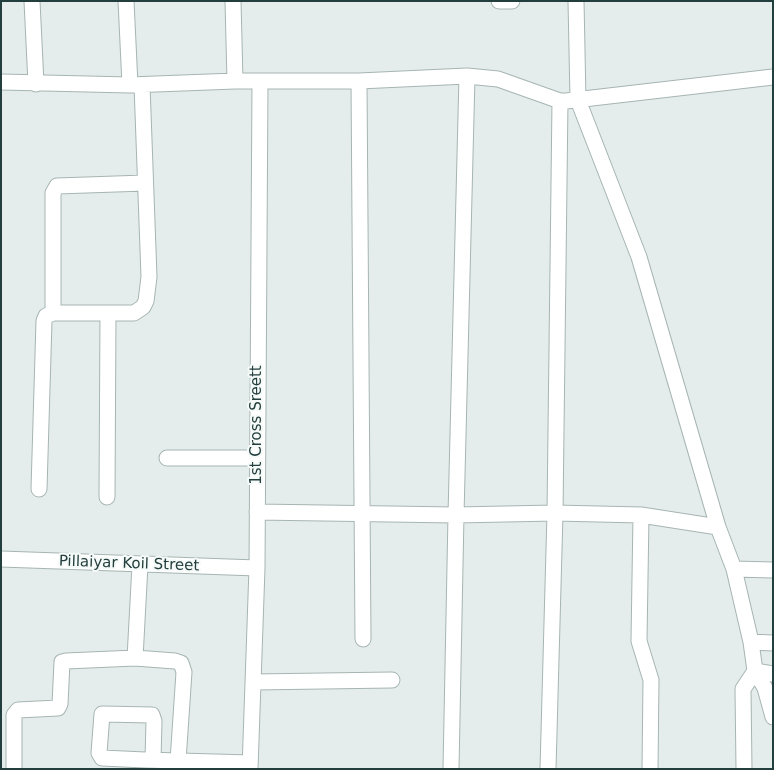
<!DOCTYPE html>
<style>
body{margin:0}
#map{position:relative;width:774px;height:770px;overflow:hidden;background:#e4edeb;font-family:"DejaVu Sans",sans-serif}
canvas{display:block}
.frame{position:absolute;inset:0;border:2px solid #233f3d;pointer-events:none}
</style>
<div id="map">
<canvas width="774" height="770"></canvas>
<div class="frame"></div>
</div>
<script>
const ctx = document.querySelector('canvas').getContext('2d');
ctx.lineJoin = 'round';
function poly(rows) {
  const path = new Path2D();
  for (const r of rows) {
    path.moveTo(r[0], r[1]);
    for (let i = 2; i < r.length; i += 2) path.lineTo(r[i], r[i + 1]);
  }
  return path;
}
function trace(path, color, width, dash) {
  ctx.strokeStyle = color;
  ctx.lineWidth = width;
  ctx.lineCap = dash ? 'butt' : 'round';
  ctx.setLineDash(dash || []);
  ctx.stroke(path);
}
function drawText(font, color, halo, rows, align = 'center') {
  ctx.font = font + ' "DejaVu Sans",sans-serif';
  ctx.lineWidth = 4;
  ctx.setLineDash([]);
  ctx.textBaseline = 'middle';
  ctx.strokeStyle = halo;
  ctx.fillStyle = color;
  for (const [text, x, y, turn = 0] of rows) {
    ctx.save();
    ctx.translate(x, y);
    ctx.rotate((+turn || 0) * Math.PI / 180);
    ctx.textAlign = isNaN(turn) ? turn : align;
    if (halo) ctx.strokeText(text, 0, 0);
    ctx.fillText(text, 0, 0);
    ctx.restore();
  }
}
const minor = poly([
 [32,1,36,84],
 [126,1,130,85],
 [233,1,235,81],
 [499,1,512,1],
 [576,1,578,100,639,257,718,527,734,569,773,570],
 [359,81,363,639],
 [1,82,130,85,235,81,359,81,467,76,498,79,560,101,566,101,773,77],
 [53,313,53,193,57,186,145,183],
 [167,458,257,458],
 [39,489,44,321,46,316,53,313,134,313,143,307,146,301,149,277,142,85],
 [107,497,108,313],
 [257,512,456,515,555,513,641,515,718,527],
 [641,515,639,641,651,680,650,769],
 [1,559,257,568],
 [734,569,751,642,755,671,743,689,744,769],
 [751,642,773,643],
 [135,658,140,565],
 [755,671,765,688,773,717],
 [755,671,773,674],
 [254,682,392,680],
 [153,760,154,721,152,715,102,714,99,753,102,758,145,760,250,763],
 [14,769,14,715,18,710,58,708,60,704,62,662,66,661,135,658,175,661,181,663,184,672,178,761],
 [250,769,257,568,260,82],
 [451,769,456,515,467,76],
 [548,769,555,513,560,101]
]);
trace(minor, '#a6b5b3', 17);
trace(minor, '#fff', 15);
drawText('15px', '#233f3d', '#f5faf8', [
 ["1st Cross Sreett",257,425,-90],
 ["Pillaiyar Koil Street",129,564,2]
]);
</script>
